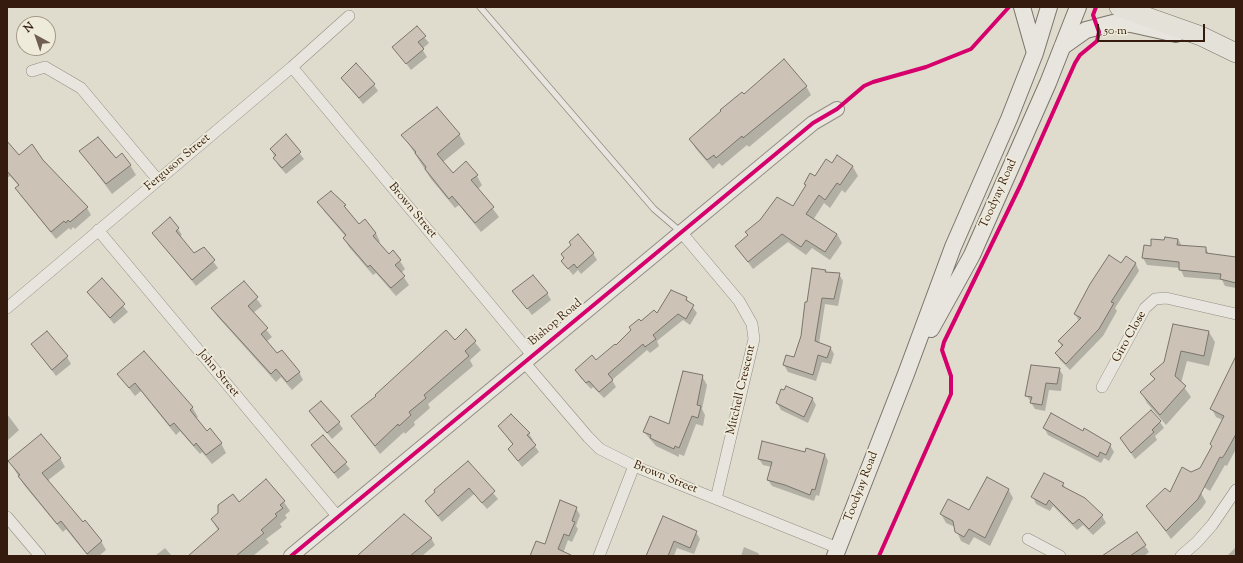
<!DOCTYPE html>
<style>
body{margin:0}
#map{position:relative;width:1243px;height:563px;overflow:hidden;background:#dfdcce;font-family:"Sorts Mill Goudy",serif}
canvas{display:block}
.frame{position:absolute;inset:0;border:8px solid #341b0e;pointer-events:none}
.north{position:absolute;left:16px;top:16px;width:40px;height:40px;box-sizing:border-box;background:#efebda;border:1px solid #a49888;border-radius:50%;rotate:320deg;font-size:11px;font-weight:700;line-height:16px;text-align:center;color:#341b0e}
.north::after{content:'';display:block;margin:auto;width:14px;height:18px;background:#705f51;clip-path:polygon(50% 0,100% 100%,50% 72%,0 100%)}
.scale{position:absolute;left:1097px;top:24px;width:108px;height:18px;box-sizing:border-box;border:2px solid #341b0e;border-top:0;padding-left:5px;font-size:12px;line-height:14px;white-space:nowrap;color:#341b0e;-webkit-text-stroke:3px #efebda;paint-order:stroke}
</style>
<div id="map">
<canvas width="1243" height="563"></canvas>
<div class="frame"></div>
<div class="north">N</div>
<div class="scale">50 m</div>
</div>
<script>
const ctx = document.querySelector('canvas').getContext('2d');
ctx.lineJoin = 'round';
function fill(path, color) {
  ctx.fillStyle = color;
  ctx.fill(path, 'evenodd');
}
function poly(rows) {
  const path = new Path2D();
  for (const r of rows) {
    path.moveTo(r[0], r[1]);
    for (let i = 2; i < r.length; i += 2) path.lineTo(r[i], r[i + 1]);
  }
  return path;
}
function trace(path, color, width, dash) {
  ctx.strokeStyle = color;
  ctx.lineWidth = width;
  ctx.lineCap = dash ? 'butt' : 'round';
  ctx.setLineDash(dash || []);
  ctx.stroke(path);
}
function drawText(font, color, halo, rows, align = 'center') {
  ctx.font = font + ' "Sorts Mill Goudy",serif';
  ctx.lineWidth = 3.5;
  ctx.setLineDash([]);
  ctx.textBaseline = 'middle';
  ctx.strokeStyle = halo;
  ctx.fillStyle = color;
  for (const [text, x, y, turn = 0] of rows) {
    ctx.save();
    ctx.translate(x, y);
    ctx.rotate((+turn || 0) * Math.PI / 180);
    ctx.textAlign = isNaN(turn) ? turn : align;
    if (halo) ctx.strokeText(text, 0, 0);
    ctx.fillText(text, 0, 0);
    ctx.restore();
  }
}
fill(poly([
 [417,28,429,43,422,49,427,57,411,70,394,47],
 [342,78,374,85,378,91,363,104],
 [806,86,811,95,749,147,747,145,722,166,719,163,713,169,696,149,690,140,744,96],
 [459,134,465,144,443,162,453,174,477,176,482,185,478,189,499,217,481,232,459,205,455,208,431,179,403,135],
 [286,136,304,159,286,174,278,165,271,149],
 [7,142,19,156,42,160,87,208,91,215,75,229,73,227,71,230,69,228,56,239,21,196,17,188,19,186,10,176,7,178],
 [81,152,116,159,130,165,136,175,112,194],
 [838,156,853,167,858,176,845,193,842,190,830,208,824,203,813,220,837,234,842,243,830,260,812,248,806,255,788,242,753,269,736,246,793,207,806,186,805,184,832,164],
 [337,196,359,226,365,221,376,233,380,242,378,243,389,255,393,252,400,261,405,269,401,273,409,285,396,296,376,273,373,275,349,247,344,239,346,237,324,211,319,202],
 [178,229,182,235,179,237,193,255,204,249,218,268,196,286,153,233],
 [1178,239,1182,246,1206,248,1209,255,1236,258,1236,288,1225,286,1222,280,1184,277,1180,268,1147,265,1143,258,1152,247,1165,241],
 [593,253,597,260,581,274,578,270,573,275,562,261],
 [1126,258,1136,264,1139,271,1115,308,1117,311,1103,336,1070,370,1060,360,1056,354,1062,347,1059,341,1079,321,1075,314],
 [825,271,827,273,839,274,843,281,838,306,825,304,819,344,830,347,834,354,831,364,822,362,816,381,788,372,784,365,795,358,802,336,808,303],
 [102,280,128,312,114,324,88,292],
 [244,282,262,306,253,313,272,337,266,342,277,355,299,372,303,380,292,390,281,377,276,382,217,316,212,308],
 [514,291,547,293,551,300,532,315],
 [686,298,697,313,690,325,683,320,657,341,659,346,650,353,647,350,612,380,616,387,604,398,593,387,591,389,580,377,577,370,596,361,616,346,641,323],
 [466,331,481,350,470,360,473,366,428,404,430,408,414,422,415,425,405,434,404,432,380,454,352,417],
 [1209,332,1215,342,1209,366,1187,361,1181,383,1191,397,1166,425,1147,403,1141,392,1155,380,1151,374,1165,362],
 [32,344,67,357,71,364,56,376],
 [1236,366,1236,449,1229,462,1227,466,1225,465,1210,491,1194,481,1213,447,1223,420,1216,417,1212,409],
 [1059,369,1063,375,1061,391,1049,390,1045,411,1035,409,1027,396],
 [118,374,192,407,198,417,196,418,207,432,221,443,226,453,212,464,202,452,200,454,180,431,176,435,141,391,135,396],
 [702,376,707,385,702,409,705,415,703,426,696,424,684,456,679,454,679,457,656,446,644,432,670,425],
 [812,398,816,405,808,423,781,410,777,403],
 [310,412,339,423,343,429,332,439],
 [7,414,19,430,8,440,7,439],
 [511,415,529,434,533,440,532,442,539,452,522,467,509,449,513,445,499,426],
 [1160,422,1164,428,1155,436,1157,440,1135,459,1121,439],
 [1044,428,1110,445,1114,452,1109,461,1104,458,1101,463,1048,435],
 [323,436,350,469,338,479,312,445],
 [806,453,825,455,828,461,819,496,816,495,814,501,772,486,768,480,772,467,763,465,759,459],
 [60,458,65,467,47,481,83,523,101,541,106,550,99,556,88,556,66,529,63,532,24,485,9,461],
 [468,462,498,499,487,509,474,494,442,522,426,502],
 [1063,484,1066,489,1084,499,1102,516,1106,523,1093,535,1083,525,1077,530,1053,506,1050,511,1036,504,1033,497],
 [1008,489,1013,498,990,546,974,537,969,545,961,541,955,527,946,523,941,514,970,512],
 [1201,493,1206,502,1202,508,1171,539,1147,506,1170,494],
 [284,502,290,511,285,515,287,518,280,524,282,527,266,539,269,543,253,556,190,556,218,530,212,520,238,503],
 [576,508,580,515,576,526,578,529,572,542,568,540,562,556,532,556,545,545],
 [664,518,696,532,700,539,694,554,677,548,674,556,648,556],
 [431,538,435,545,422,556,357,556],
 [1145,546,1149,552,1144,556,1110,556],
 [744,547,758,553,760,556,741,556],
 [1236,547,1236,556,1227,556],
 [165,548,172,556,155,556]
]), '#0003');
const building = poly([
 [417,26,426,36,418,42,424,49,406,64,392,47,417,26],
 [784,59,807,86,743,138,742,136,716,158,714,155,707,160,689,139,721,111,720,110,742,92,744,94,784,59],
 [356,63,375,84,359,98,341,78,356,63],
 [437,107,460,134,437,154,453,173,466,161,478,175,471,180,494,207,475,223,452,196,449,199,425,169,426,167,415,153,416,152,401,135,437,107],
 [286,134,301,152,282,168,273,158,276,155,270,149,286,134],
 [98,137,116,158,122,153,131,165,106,184,79,151,98,137],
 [7,141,19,155,32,144,43,160,88,207,70,222,68,220,66,223,64,221,51,232,15,188,19,185,7,171,7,141],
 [837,155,853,166,840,185,837,183,825,200,819,195,806,214,837,234,825,252,806,240,801,247,782,234,748,262,735,246,748,235,745,232,760,220,777,197,793,206,806,185,804,184,810,173,815,176,826,159,832,163,837,155],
 [331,191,346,205,344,206,359,224,365,219,376,233,373,236,389,254,393,250,401,260,395,265,405,276,391,288,370,265,368,267,343,238,346,235,317,202,331,191],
 [170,217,179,228,176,231,194,253,204,247,215,260,192,280,152,233,170,217],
 [578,234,594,253,577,268,574,264,568,269,561,261,564,258,561,254,571,245,569,242,578,234],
 [1165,237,1178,239,1177,245,1206,247,1206,253,1236,257,1236,283,1220,279,1221,274,1179,270,1179,262,1142,258,1144,245,1151,246,1151,239,1164,240,1165,237],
 [1109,255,1121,263,1126,256,1136,263,1111,302,1114,303,1099,329,1066,364,1055,353,1063,345,1058,341,1081,318,1074,314,1090,284,1109,255],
 [812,268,826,270,825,272,840,273,834,299,822,298,815,341,831,347,827,358,818,355,813,375,783,365,786,355,794,357,801,336,805,302,807,302,812,268],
 [533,275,548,293,527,309,512,291,533,275],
 [102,278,125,304,110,318,87,292,102,278],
 [244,281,258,297,248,306,268,328,261,334,277,353,282,350,300,372,287,382,276,369,271,374,211,308,244,281],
 [671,290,687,297,686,300,694,305,686,319,678,314,653,335,656,339,645,347,643,344,608,374,613,380,599,392,589,381,586,383,575,370,592,355,596,360,615,344,616,345,631,330,629,327,639,319,641,321,654,310,657,313,671,290],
 [1173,324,1209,331,1204,356,1181,351,1175,376,1186,386,1160,415,1140,392,1155,379,1150,374,1164,362,1173,324],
 [466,329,476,341,465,351,469,356,424,395,426,398,409,412,411,415,399,426,398,424,375,446,351,416,376,396,375,395,446,330,455,340,466,329],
 [47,331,68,356,52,370,31,344,47,331],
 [144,351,193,407,190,410,207,431,210,428,222,443,206,455,196,443,194,446,174,423,170,426,135,383,129,388,117,374,144,351],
 [1236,356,1236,434,1225,454,1222,458,1220,457,1198,499,1166,531,1146,506,1165,488,1170,492,1182,467,1191,472,1200,468,1212,446,1210,444,1224,416,1210,409,1236,356],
 [1031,365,1060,368,1057,384,1046,383,1042,405,1030,403,1032,397,1025,396,1031,365],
 [683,371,703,375,697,405,701,406,698,418,692,416,679,448,675,446,674,449,650,438,651,435,643,432,650,416,669,424,683,371],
 [786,386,813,398,804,417,776,403,781,389,784,390,786,386],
 [321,401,340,422,327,433,309,411,321,401],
 [1151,410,1161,421,1152,430,1154,432,1131,453,1120,438,1151,410],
 [1051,413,1083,431,1084,428,1111,444,1106,455,1100,452,1098,457,1043,428,1051,413],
 [511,414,530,433,527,435,536,445,518,461,508,449,513,444,498,426,511,414],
 [41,434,61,458,42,473,83,522,85,520,102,541,87,554,61,521,57,524,18,476,20,475,8,461,41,434],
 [323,435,347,462,334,473,311,445,323,435],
 [762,441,805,452,806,448,825,454,815,490,812,489,810,495,785,485,767,480,772,462,758,459,762,441],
 [468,461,495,491,482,503,469,488,438,516,425,501,435,492,434,490,468,461],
 [1044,473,1064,483,1062,486,1085,498,1103,515,1089,529,1079,519,1073,524,1049,500,1046,505,1031,497,1044,473],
 [987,477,1009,489,985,538,969,529,964,537,955,532,953,521,940,514,948,499,969,510,987,477],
 [266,479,285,501,280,505,283,508,275,514,277,516,261,530,264,533,236,556,188,556,219,529,211,519,218,513,218,505,233,494,239,502,266,479],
 [560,500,577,507,572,521,575,522,569,536,564,534,558,549,573,556,530,556,536,541,545,544,560,500],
 [404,514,432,538,410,556,357,556,404,514],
 [663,516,697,531,690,548,674,541,668,556,646,556,663,516],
 [1137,532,1146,545,1130,556,1102,556,1137,532]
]);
fill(building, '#cdc2b6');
trace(building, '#7a746b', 1);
const service = poly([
 [480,7,654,209,681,232]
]);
const minor = poly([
 [292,67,532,355],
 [32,71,45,67,81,88,158,180],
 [98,230,338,517],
 [681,232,739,301,752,324,754,339,716,499],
 [7,308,292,67,349,16],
 [524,362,588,437,600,449,634,466,838,548],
 [1102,387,1145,308,1155,299,1166,298,1236,314],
 [7,517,40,556],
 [1028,539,1060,556],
 [599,556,634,466],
 [1181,556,1197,542,1212,525,1236,490]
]);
const tertiary = poly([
 [291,556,813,123,837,109]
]);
const secondary = poly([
 [1022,7,1035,53],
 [1062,47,1086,30,1113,23,1131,24,1176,34],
 [931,329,972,255,1048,83,1078,7],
 [835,556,906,374,953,247,1009,119,1035,53,1049,7]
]);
const trunk = poly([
 [1119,7,1201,36,1236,53]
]);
trace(service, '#938e84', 7);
trace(minor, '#938e84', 12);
trace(tertiary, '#938e84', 16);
trace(secondary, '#7a746b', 18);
trace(trunk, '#7a746b', 20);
trace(service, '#e7e5de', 5.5);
trace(minor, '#e7e5de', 11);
trace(tertiary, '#e7e5de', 14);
trace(secondary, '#e7e5de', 16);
trace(trunk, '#e3e1d8', 19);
trace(poly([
 [291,556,813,123,837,109,864,86,873,82,926,67,971,49,1009,7],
 [879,556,951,394,951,376,942,350,944,342,1021,184,1075,63,1080,55,1097,41,1099,32,1093,15,1096,7]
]), '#d6006c', 4);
drawText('12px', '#341b0e', '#efebda', [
 ["Ferguson Street",178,163,-40],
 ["Toodyay Road",999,194,-66],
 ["Brown Street",412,211,50],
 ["Bishop Road",556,323,-40],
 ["Giro Close",1130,337,-61],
 ["John Street",218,374,50],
 ["Mitchell Crescent",742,390,-77],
 ["Brown Street",665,478,22],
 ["Toodyay Road",862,487,-69]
]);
</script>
